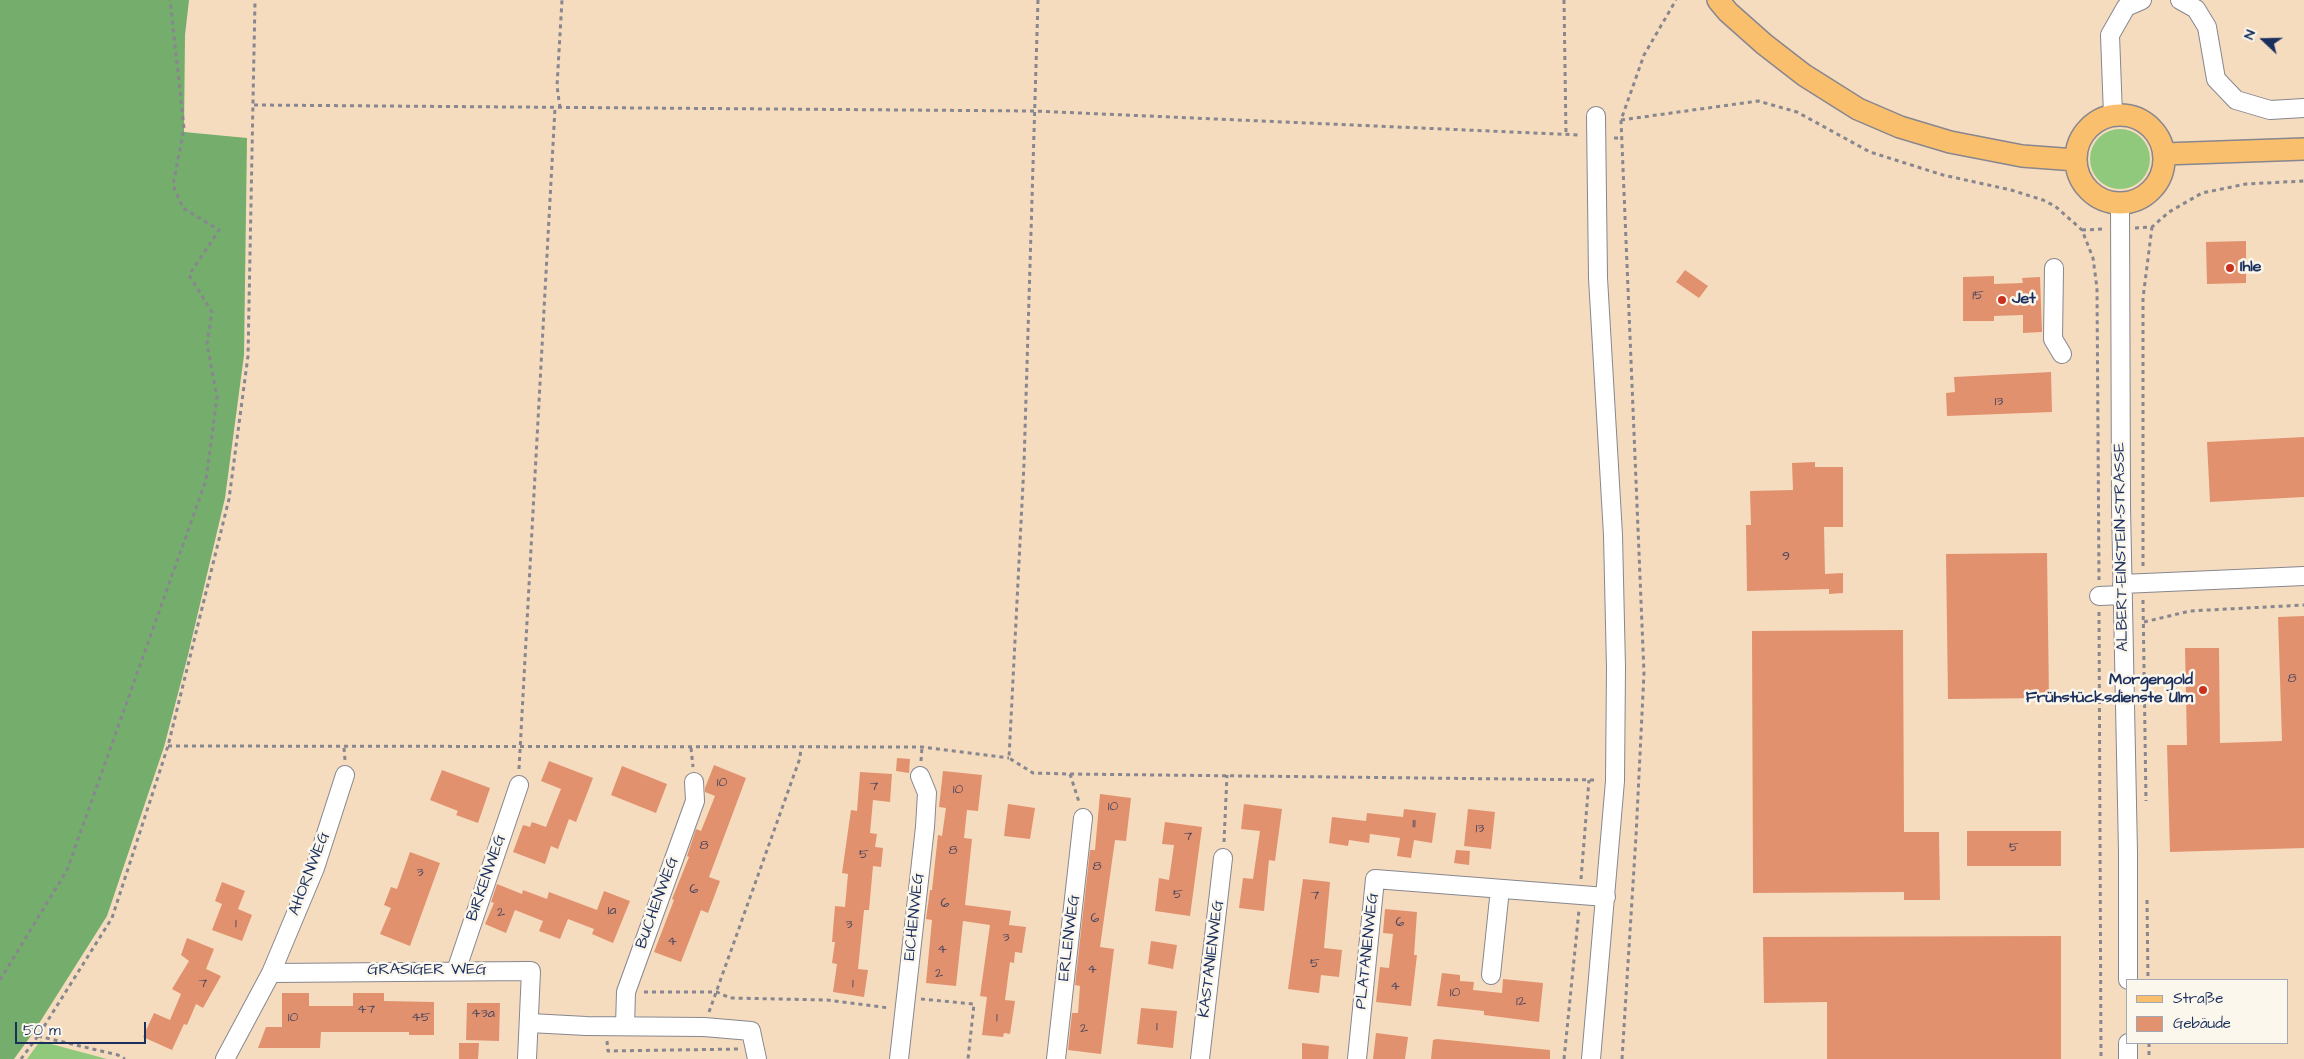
<!DOCTYPE html>
<meta charset="utf-8">
<style>
body{margin:0}
#map{position:relative;width:2304px;height:1059px;overflow:hidden;background:#f5dcbf;font-family:"Architects Daughter",sans-serif}
canvas{display:block}
.legend{position:absolute;left:2126px;top:979px;width:162px;height:65px;box-sizing:border-box;background:#fbf7ec;border:1px solid #a1a7b3;margin:0;padding:6px 9px;list-style:none;font-size:15px;color:#1b2f5e}
.legend li{display:flex;align-items:center;gap:10px;height:25px}
.legend b{width:25px;border:1px solid #a1a7b3}
.north{position:absolute;left:2239px;top:15px;width:50px;height:50px;-webkit-text-stroke:4px #fbf7ec;paint-order:stroke;rotate:291deg;font-size:14px;font-weight:700;line-height:20px;text-align:center;color:#1b2f5e}
.north::after{content:'';display:block;margin:auto;width:18px;height:22px;background:#1b2f5e;clip-path:polygon(50% 0,100% 100%,50% 72%,0 100%)}
.scale{position:absolute;left:15px;top:1022px;width:131px;height:22px;box-sizing:border-box;border:2px solid #1b2f5e;border-top:0;padding-left:6px;font-size:15px;line-height:18px;white-space:nowrap;color:#1b2f5e;-webkit-text-stroke:4px #fbf7ec;paint-order:stroke}
</style>
<div id="map">
<canvas width="2304" height="1059"></canvas>
<ul class="legend">
<li><b style="height:6px;background:#f9bf6d"></b>Straße</li>
<li><b style="height:14px;background:#e1916e"></b>Gebäude</li>
</ul>
<div class="north">N</div>
<div class="scale">50 m</div>
</div>
<script>
const ctx = document.querySelector('canvas').getContext('2d');
ctx.lineJoin = 'round';
function fill(path, color) {
  ctx.fillStyle = color;
  ctx.fill(path, 'evenodd');
}
function poly(rows) {
  const path = new Path2D();
  for (const r of rows) {
    if (r.length === 3) {
      path.moveTo(r[0] + r[2], r[1]);
      path.arc(r[0], r[1], r[2], 0, 2 * Math.PI);
      continue;
    }
    path.moveTo(r[0], r[1]);
    for (let i = 2; i < r.length; i += 2) path.lineTo(r[i], r[i + 1]);
  }
  return path;
}
function trace(path, color, width, dash) {
  ctx.strokeStyle = color;
  ctx.lineWidth = width;
  ctx.lineCap = dash ? 'butt' : 'round';
  ctx.setLineDash(dash || []);
  ctx.stroke(path);
}
function drawText(font, color, halo, rows, align = 'center') {
  ctx.font = font + ' "Architects Daughter",sans-serif';
  ctx.lineWidth = 5;
  ctx.setLineDash([]);
  ctx.textBaseline = 'middle';
  ctx.strokeStyle = halo;
  ctx.fillStyle = color;
  for (const [text, x, y, turn = 0] of rows) {
    ctx.save();
    ctx.translate(x, y);
    ctx.rotate((+turn || 0) * Math.PI / 180);
    ctx.textAlign = isNaN(turn) ? turn : align;
    if (halo) ctx.strokeText(text, 0, 0);
    ctx.fillText(text, 0, 0);
    ctx.restore();
  }
}
fill(poly([
 [2120,159,30],
 [40,1041,107,1059,27,1059]
]), '#91c97c');
fill(poly([
 [0,0,189,0,185,35,184,132,247,138,244,355,225,498,188,655,164,747,107,916,33,1033,14,1059,0,1059]
]), '#74ad6c');
fill(poly([
 [2246,241,2246,283,2207,284,2206,242],
 [1685,270,1708,286,1699,298,1676,282],
 [1994,276,1994,284,2023,283,2022,278,2040,277,2042,332,2023,333,2023,315,1994,316,1994,321,1963,321,1963,277],
 [2051,372,2052,412,1947,416,1946,393,1955,392,1954,377],
 [2304,437,2304,497,2210,502,2207,442],
 [1815,462,1815,467,1843,467,1843,527,1824,527,1825,574,1843,573,1843,593,1829,594,1829,589,1747,591,1746,525,1751,525,1750,491,1793,490,1792,463],
 [2047,553,2049,698,1948,699,1946,554],
 [2304,616,2304,848,2170,852,2167,745,2187,745,2185,648,2219,648,2220,743,2282,741,2278,617],
 [1903,630,1904,832,1939,832,1940,900,1904,900,1904,892,1753,893,1752,631],
 [897,758,910,759,909,773,896,771],
 [549,761,593,778,576,822,569,819,558,849,551,846,545,864,513,852,523,825,530,827,532,822,546,827,561,789,541,781],
 [714,765,746,778,709,877,720,881,708,913,701,910,681,962,654,952,674,900,672,899,689,857,687,856,696,829,701,831,715,796,705,792,705,788],
 [622,766,667,784,656,813,611,795],
 [442,770,490,788,478,823,456,815,458,811,430,800],
 [943,771,982,775,978,811,967,810,964,838,972,839,965,905,1011,911,1009,925,1026,927,1022,953,1015,952,1014,963,1010,962,1005,1000,1015,1001,1010,1034,1004,1033,1003,1037,982,1035,987,997,980,996,990,925,963,921,956,986,926,983,932,920,926,919,930,890,932,890,938,835,942,836,946,808,939,807],
 [860,772,892,774,890,802,873,800,870,833,877,834,875,847,883,848,881,867,873,866,869,910,864,910,858,969,868,970,864,997,833,992,837,964,832,963,835,942,832,942,835,906,845,907,848,874,842,873,851,810,857,811],
 [1100,794,1131,798,1126,841,1115,840,1100,947,1114,949,1101,1054,1068,1050,1072,1013,1078,1013,1080,986,1075,985,1090,850,1095,850],
 [1008,804,1035,808,1030,839,1004,836],
 [1244,804,1282,809,1275,861,1269,860,1264,911,1239,908,1243,878,1253,879,1260,831,1241,829],
 [1404,809,1436,813,1432,843,1414,840,1411,858,1397,856,1400,838,1370,834,1369,843,1349,840,1348,846,1329,843,1332,817,1366,821,1367,813,1403,817],
 [1468,809,1495,812,1491,849,1464,846],
 [1165,822,1202,827,1190,916,1155,911,1159,878,1169,880,1174,845,1162,844],
 [1967,831,2061,831,2061,866,1967,866],
 [1456,850,1470,851,1469,865,1454,863],
 [410,852,440,863,410,946,380,934,391,908,384,905,391,887,397,889],
 [1303,879,1330,882,1324,948,1342,950,1339,977,1321,975,1319,993,1288,989],
 [222,882,245,891,238,909,252,915,242,941,212,930,222,904,215,901],
 [497,884,522,894,523,890,547,899,549,892,597,910,604,891,630,901,613,943,592,934,594,929,568,919,560,939,539,931,543,921,515,910,506,933,485,924,494,903,491,902],
 [1385,909,1417,912,1414,955,1417,955,1411,1006,1376,1002,1380,967,1389,968,1393,934,1383,933],
 [2061,936,2061,1059,1827,1059,1827,1002,1764,1003,1763,937],
 [187,938,214,949,206,969,221,976,203,1008,196,1004,187,1025,184,1024,172,1050,143,1037,154,1013,170,1020,181,994,172,989,189,961,181,955],
 [1151,941,1177,945,1173,969,1148,964],
 [1442,973,1460,975,1460,981,1474,982,1473,990,1502,993,1503,979,1543,983,1539,1022,1484,1015,1484,1011,1437,1006],
 [282,993,309,993,309,1006,353,1006,353,993,384,993,384,1001,434,1002,434,1035,409,1035,409,1032,321,1032,320,1048,258,1048,266,1027,282,1027],
 [467,1003,500,1003,499,1041,466,1040],
 [1141,1008,1177,1011,1173,1048,1137,1044],
 [1376,1033,1408,1037,1405,1059,1373,1059],
 [1437,1039,1550,1050,1550,1059,1431,1059,1433,1040],
 [459,1043,479,1043,478,1059,459,1059],
 [1302,1043,1329,1046,1328,1059,1302,1059]
]), '#e1916e');
const minor = poly([
 [2180,0,2196,9,2207,27,2216,79,2236,100,2270,110,2304,108],
 [2113,115,2110,35,2126,7,2142,0],
 [2120,203,2121,507,2128,852,2128,980],
 [2054,268,2053,339,2062,354],
 [2122,584,2304,576],
 [2099,596,2123,595],
 [456,971,519,785],
 [271,973,531,971,527,1059],
 [1491,975,1500,889],
 [530,1023,586,1026,704,1027,751,1031,757,1059],
 [625,1026,626,992,695,801,694,782],
 [225,1059,271,973,315,868,345,775],
 [899,1059,925,827,927,793,920,776],
 [1056,1059,1083,818],
 [1200,1059,1223,858],
 [1357,1059,1375,879,1606,897],
 [1591,1059,1615,781,1616,668,1613,535,1598,278,1596,116],
 [2128,1059,2128,1043]
]);
const major = poly([
 [1718,0,1728,12,1764,44,1804,75,1858,109,1900,127,1950,142,2022,156,2076,160],
 [2120,159,44],
 [2164,154,2304,149]
]);
trace(minor, '#88868e', 20);
trace(major, '#88868e', 24);
trace(poly([
 [1038,0,1024,464,1009,758,1033,773,1070,774,1598,780],
 [1564,0,1566,135],
 [254,105,1034,111,1580,135],
 [560,108,557,86,562,0],
 [1621,120,1758,101,1797,112,1870,152,1943,175,2011,190,2043,200,2055,206,2082,230,2093,258,2097,288,2099,580],
 [1614,138,1621,138],
 [2135,228,2152,227,2169,212,2202,193,2246,184,2304,181],
 [2082,230,2104,229],
 [2143,566,2143,298,2152,227],
 [2143,600,2146,801],
 [2099,612,2101,1059],
 [2144,622,2190,611,2304,605],
 [168,746,922,747,1009,758],
 [344,748,345,760],
 [691,748,693,767],
 [921,761,922,747],
 [519,769,555,108],
 [1070,774,1079,802],
 [1224,842,1227,775],
 [1581,879,1589,780],
 [2147,900,2148,980],
 [0,980,67,870,206,480,217,397,207,344,212,312,189,275,219,230,183,208,173,185,184,128,170,0],
 [644,992,717,992,730,998,827,1000,889,1008],
 [921,999,974,1004,968,1059],
 [709,1012,800,758,801,746],
 [38,1036,118,1055,125,1059],
 [607,1041,608,1051,739,1049],
 [2149,1043,2149,1059],
 [21,1059,38,1036,112,918,168,746,229,499,248,356,255,0],
 [1564,1059,1579,910],
 [1622,1059,1636,836,1644,673,1621,120,1644,55,1676,0]
]), '#88868e', 3, [4, 4]);
trace(minor, '#fff', 18);
trace(major, '#f9bf6d', 21);
for (const [x, y, r, color] of [
 [2230,268,5,"#c8321e"],
 [2002,300,5,"#c8321e"],
 [2203,690,5,"#c8321e"]
]) {
  const dot = new Path2D();
  dot.arc(x, y, r, 0, 2 * Math.PI);
  ctx.fillStyle = color;
  ctx.fill(dot);
  trace(dot, '#fbf7ec', 2);
}
drawText('14px', '#4c4862', null, [
 ["15",1978,296],
 ["13",1999,402],
 ["9",1786,557],
 ["8",2292,679],
 ["10",722,783],
 ["7",874,787],
 ["10",958,790],
 ["10",1113,807],
 ["11",1414,824],
 ["13",1480,829],
 ["7",1188,837],
 ["8",704,846],
 ["5",2014,848],
 ["8",953,851],
 ["5",864,855],
 ["8",1097,867],
 ["3",420,873],
 ["6",694,890],
 ["5",1178,895],
 ["7",1315,896],
 ["6",945,904],
 ["1a",612,911],
 ["2",501,913],
 ["6",1095,919],
 ["6",1400,923],
 ["1",236,924],
 ["3",849,925],
 ["3",1006,938],
 ["4",672,942],
 ["4",942,950],
 ["5",1315,964],
 ["4",1092,970],
 ["2",939,974],
 ["7",203,984],
 ["1",853,984],
 ["4",1395,987],
 ["10",1455,993],
 ["12",1521,1002],
 ["47",366,1010],
 ["43a",483,1014],
 ["10",293,1018],
 ["45",421,1018],
 ["1",997,1018],
 ["1",1157,1027],
 ["2",1084,1029]
]);
drawText('bold 16px', '#1b2f5e', '#fbf7ec', [
 ["Ihle",2240,268],
 ["Jet",2012,300],
 ["Morgengold",2193,681,"right"],
 ["Frühstücksdienste Ulm",2193,699,"right"]
], 'left');
drawText('16px', '#1b2f5e', '#fbf7ec', [
 ["ALBERT-EINSTEIN-STRASSE",2122,547,-91],
 ["AHORNWEG",310,874,-69],
 ["BIRKENWEG",487,878,-71],
 ["BUCHENWEG",658,903,-70],
 ["EICHENWEG",915,917,-84],
 ["ERLENWEG",1070,938,-83],
 ["PLATANENWEG",1368,951,-84],
 ["KASTANIENWEG",1212,959,-83],
 ["GRASIGER WEG",427,971]
]);
</script>
